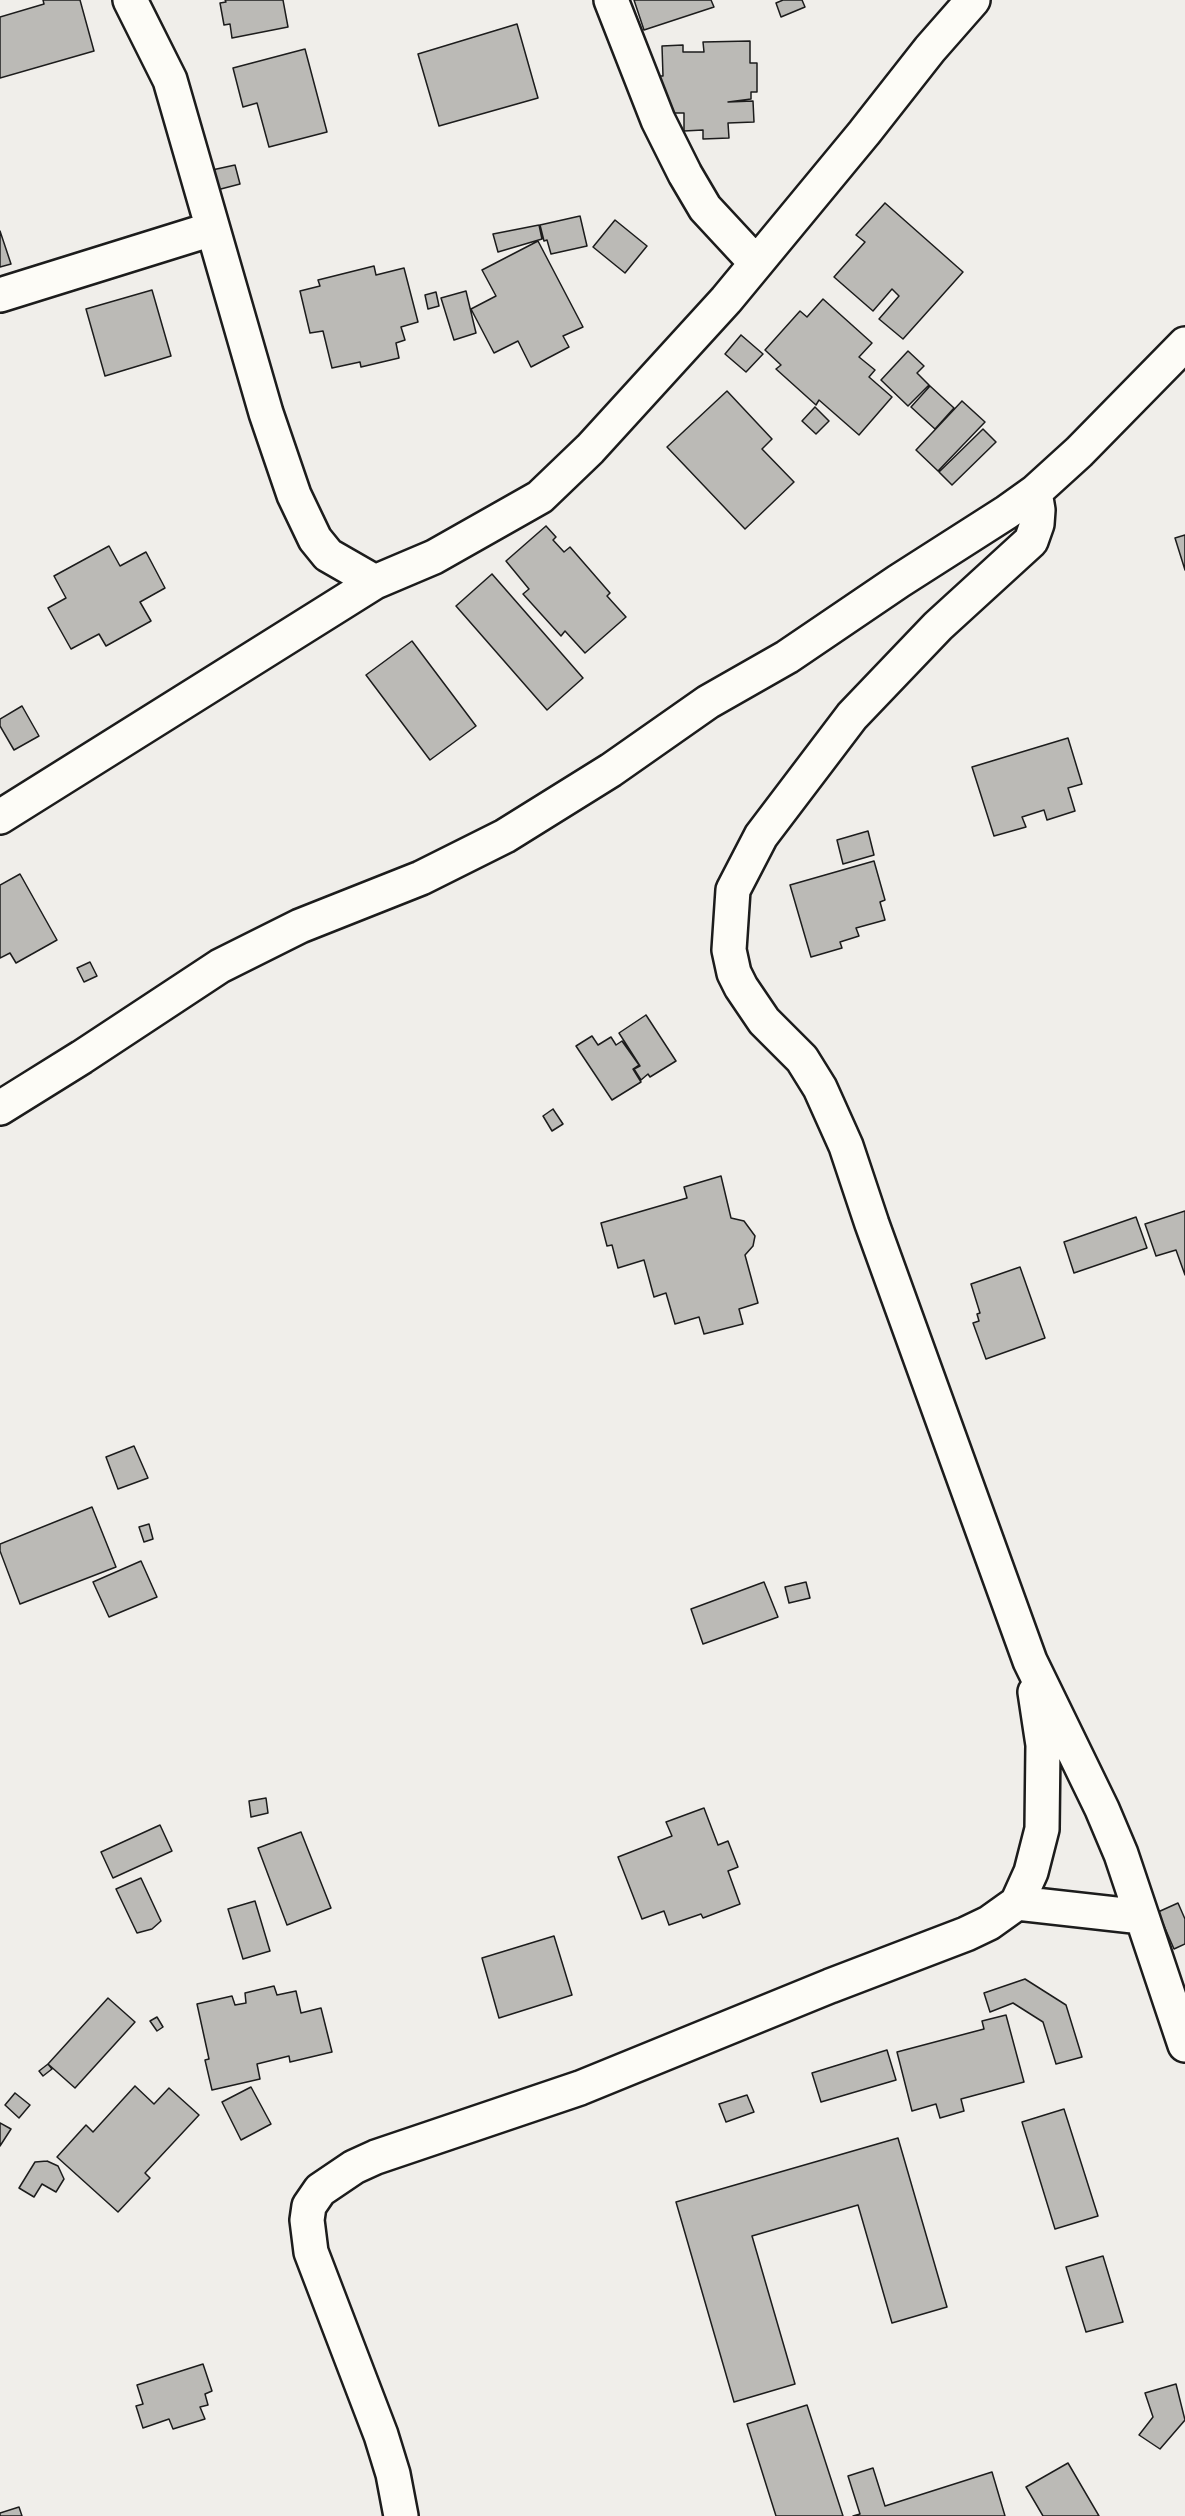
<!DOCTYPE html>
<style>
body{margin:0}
canvas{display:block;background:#f0eeea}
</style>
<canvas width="1185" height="2516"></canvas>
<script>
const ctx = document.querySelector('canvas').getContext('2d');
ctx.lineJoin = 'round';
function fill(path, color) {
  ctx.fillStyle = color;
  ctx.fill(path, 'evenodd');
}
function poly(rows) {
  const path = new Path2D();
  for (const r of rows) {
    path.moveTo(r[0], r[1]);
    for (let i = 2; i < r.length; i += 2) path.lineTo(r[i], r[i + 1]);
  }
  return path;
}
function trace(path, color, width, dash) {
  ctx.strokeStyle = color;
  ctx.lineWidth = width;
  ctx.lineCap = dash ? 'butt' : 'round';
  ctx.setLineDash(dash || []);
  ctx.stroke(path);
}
const building = poly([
 [43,0,80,0,94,51,0,78,0,17,44,4,43,0],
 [225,0,283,0,288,27,232,38,230,24,224,25,220,3,226,2,225,0],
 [634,0,711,0,714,7,644,30,634,0],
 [783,0,802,0,805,7,781,17,776,3,783,0],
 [517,24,538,98,439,126,418,54,517,24],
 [750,41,750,63,757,63,757,92,751,92,751,99,728,102,753,101,754,122,728,123,729,138,703,139,703,130,684,131,684,113,663,113,654,76,663,76,662,46,683,45,683,52,704,52,703,42,750,41],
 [305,49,327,132,269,147,257,103,243,107,233,68,305,49],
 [235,165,240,184,217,190,212,170,235,165],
 [885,203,963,272,903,339,879,319,899,296,892,289,873,311,834,277,865,242,856,235,885,203],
 [580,216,587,246,551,254,547,240,544,241,540,225,580,216],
 [615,220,647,246,625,273,593,247,615,220],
 [539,225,542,239,498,252,493,234,539,225],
 [0,231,11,264,0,267,0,231],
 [538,241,583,327,563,336,569,347,531,367,518,341,494,353,471,309,496,296,482,270,538,241],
 [374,266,376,275,404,268,418,322,401,327,405,340,396,343,399,358,361,367,360,362,332,368,323,331,310,333,300,291,320,286,318,280,374,266],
 [152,290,171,356,105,376,86,309,152,290],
 [466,291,476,333,454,340,441,298,466,291],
 [436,292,439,306,428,309,425,295,436,292],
 [823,299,872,343,859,357,875,370,869,377,892,397,859,435,819,400,816,405,776,369,781,365,765,350,800,311,807,317,823,299],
 [741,335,763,354,746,372,725,354,741,335],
 [908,351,924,366,917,373,929,385,908,406,881,380,908,351],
 [930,386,954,408,935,429,911,407,930,386],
 [727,391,772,439,762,449,794,482,745,529,667,447,727,391],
 [962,401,985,422,938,471,916,450,962,401],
 [815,407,829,421,816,434,802,421,815,407],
 [983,429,996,442,952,485,939,472,983,429],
 [546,526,556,537,553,540,564,552,570,547,610,593,607,596,626,617,585,653,565,631,561,636,523,594,529,589,506,561,546,526],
 [1185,535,1185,570,1175,538,1185,535],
 [109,546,120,566,146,552,165,588,140,602,151,621,106,646,99,634,71,649,48,608,66,598,54,576,109,546],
 [492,574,583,678,547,710,456,606,492,574],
 [412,641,476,726,430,760,366,675,412,641],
 [22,706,39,736,14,750,0,726,0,719,22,706],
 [1068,738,1082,784,1068,788,1075,811,1047,820,1044,810,1022,817,1026,827,994,836,972,767,1068,738],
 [868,831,874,855,843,864,837,840,868,831],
 [874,861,885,900,880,902,885,920,856,928,859,936,840,942,842,948,811,957,790,885,874,861],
 [20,874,57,940,16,963,10,953,0,958,0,885,20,874],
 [90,962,97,976,84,982,77,968,90,962],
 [646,1015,676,1061,650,1077,648,1074,641,1080,634,1069,640,1066,619,1033,646,1015],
 [592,1036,598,1045,611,1037,616,1045,622,1041,639,1065,633,1069,641,1082,612,1100,576,1046,592,1036],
 [553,1109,563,1124,552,1131,543,1116,553,1109],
 [721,1176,731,1218,744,1221,755,1236,753,1246,745,1255,758,1303,739,1309,743,1324,704,1334,699,1317,675,1324,666,1293,654,1297,644,1260,618,1268,612,1245,607,1246,601,1223,687,1198,684,1187,721,1176],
 [1185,1211,1185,1275,1176,1250,1156,1256,1145,1224,1185,1211],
 [1136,1217,1147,1248,1074,1273,1064,1242,1136,1217],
 [1020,1267,1045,1338,986,1359,973,1323,979,1321,977,1314,980,1313,971,1284,1020,1267],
 [134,1446,148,1478,118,1489,106,1457,134,1446],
 [92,1507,116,1567,20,1604,0,1551,0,1544,92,1507],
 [149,1524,153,1539,144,1542,139,1527,149,1524],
 [141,1561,157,1597,109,1617,93,1582,141,1561],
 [764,1582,778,1617,703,1644,691,1609,764,1582],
 [806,1582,810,1598,789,1603,785,1587,806,1582],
 [266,1798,268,1813,251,1817,249,1801,266,1798],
 [704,1808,718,1845,728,1841,738,1867,728,1871,740,1904,703,1918,701,1914,669,1925,664,1911,642,1919,618,1857,672,1836,666,1822,704,1808],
 [160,1825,172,1851,113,1878,101,1852,160,1825],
 [301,1832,331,1908,287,1925,258,1848,301,1832],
 [141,1878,161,1921,152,1929,137,1933,116,1889,141,1878],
 [255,1901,270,1951,243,1959,228,1909,255,1901],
 [1178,1903,1185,1919,1185,1944,1174,1949,1158,1912,1178,1903],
 [554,1936,572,1995,499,2018,482,1958,554,1936],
 [1025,1979,1066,2005,1082,2057,1056,2064,1043,2022,1013,2003,990,2012,984,1993,1025,1979],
 [274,1986,277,1995,296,1991,301,2013,321,2008,332,2052,290,2062,289,2056,257,2064,260,2079,212,2090,205,2060,209,2059,197,2004,232,1996,235,2005,246,2003,245,1993,274,1986],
 [108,1998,135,2022,75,2088,48,2064,108,1998],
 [1006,2015,1024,2082,961,2099,964,2111,940,2118,936,2104,912,2111,897,2052,984,2029,982,2021,1006,2015],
 [157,2017,163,2027,157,2031,150,2021,157,2017],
 [887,2050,896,2080,821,2102,812,2073,887,2050],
 [48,2064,52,2069,43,2076,39,2071,48,2064],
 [135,2086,154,2104,169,2088,199,2115,145,2173,150,2178,118,2212,57,2157,86,2125,93,2132,135,2086],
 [251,2087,271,2124,241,2140,222,2102,251,2087],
 [15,2093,30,2105,19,2118,5,2105,15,2093],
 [747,2095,754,2112,726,2122,719,2104,747,2095],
 [1064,2109,1098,2216,1055,2229,1022,2122,1064,2109],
 [0,2123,11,2129,0,2146,0,2123],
 [898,2138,947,2307,892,2323,858,2205,752,2236,795,2384,734,2402,676,2202,898,2138],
 [47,2161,58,2166,64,2179,56,2192,42,2184,34,2197,19,2188,35,2162,47,2161],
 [1103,2256,1123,2322,1086,2332,1066,2267,1103,2256],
 [203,2364,212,2391,205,2394,208,2405,200,2407,205,2419,173,2429,169,2419,143,2428,136,2406,143,2404,137,2385,203,2364],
 [1176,2384,1185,2420,1160,2449,1139,2435,1153,2417,1145,2393,1176,2384],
 [807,2405,843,2516,776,2516,747,2424,807,2405],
 [1068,2463,1099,2516,1043,2516,1026,2487,1068,2463],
 [873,2468,885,2506,992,2472,1005,2516,853,2516,860,2514,848,2476,873,2468],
 [19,2507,22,2516,0,2516,0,2513,19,2507]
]);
fill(building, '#bbbab6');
trace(building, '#1c1c1c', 1.5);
const minor = poly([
 [130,0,170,80,266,413,294,495,315,539,328,555,375,582],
 [611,0,658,120,685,174,705,208,756,263],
 [0,295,212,229],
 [1035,492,1038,510,1037,524,1031,541,938,626,852,716,761,836,733,890,729,950,734,973,741,987,764,1021,802,1059,820,1088,846,1146,872,1224,1030,1661,1102,1809,1121,1854,1185,2045],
 [0,817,375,582,434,557,540,497,590,449,726,300,864,133,930,49,973,0],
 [0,1108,82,1057,220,966,300,926,421,878,505,836,611,770,708,702,787,657,899,581,1007,512,1035,492,1079,452,1185,344],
 [1017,1903,1142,1917],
 [401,2516,393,2474,381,2435,311,2252,307,2220,309,2206,320,2190,354,2167,376,2157,580,2088,830,1986,966,1934,989,1923,1017,1903,1031,1872,1042,1829,1043,1745,1035,1692]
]);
trace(minor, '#1c1c1c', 38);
trace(minor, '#fdfcf7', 33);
</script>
